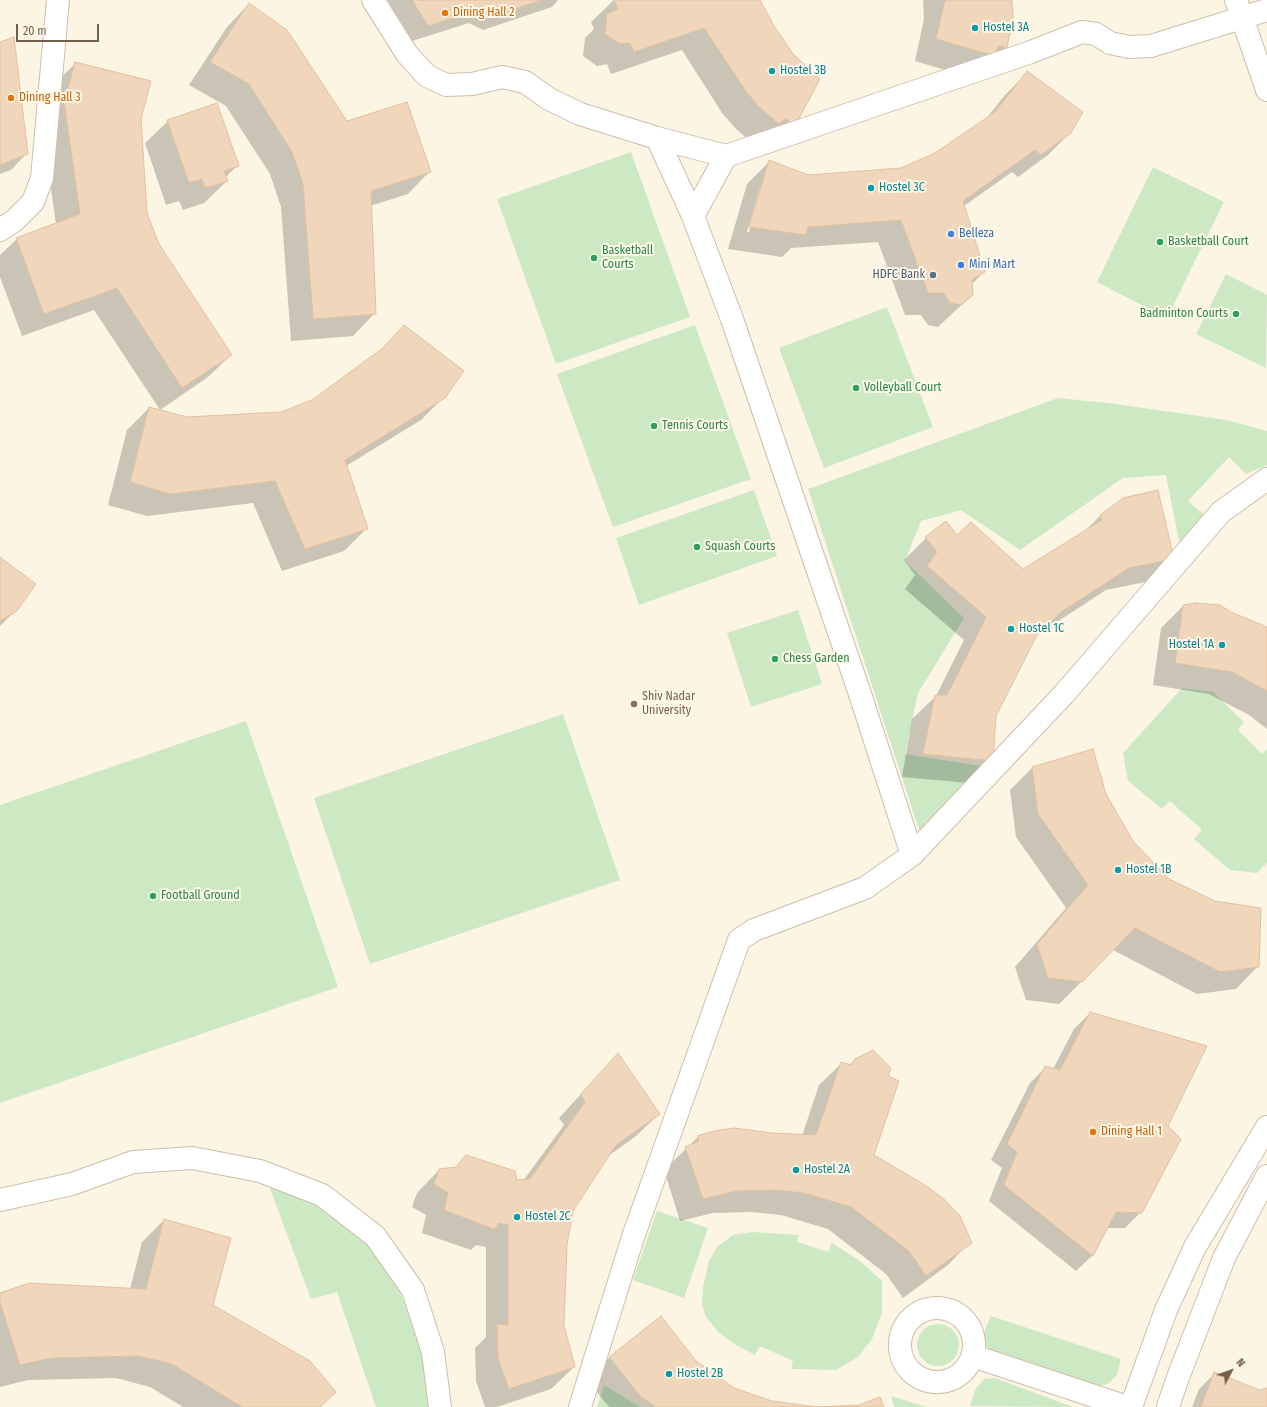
<!DOCTYPE html>
<style>
body{margin:0}
#map{position:relative;width:1267px;height:1407px;overflow:hidden;background:#fcf5e4;font-family:"Fira Sans Condensed",sans-serif}
canvas{display:block}
.north{position:absolute;left:1211px;top:1351px;width:40px;height:40px;-webkit-text-stroke:3px #fff9ea;paint-order:stroke;rotate:49deg;font-size:11px;font-weight:700;line-height:16px;text-align:center;color:#735e4a}
.north::after{content:'';display:block;margin:auto;width:14px;height:18px;background:#735e4a;clip-path:polygon(50% 0,100% 100%,50% 72%,0 100%)}
.scale{position:absolute;left:16px;top:24px;width:83px;height:18px;box-sizing:border-box;border:2px solid #735e4a;border-top:0;padding-left:5px;font-size:12px;line-height:14px;white-space:nowrap;color:#735e4a;-webkit-text-stroke:3px #fff9ea;paint-order:stroke}
</style>
<div id="map">
<canvas width="1267" height="1407"></canvas>
<div class="north">N</div>
<div class="scale">20 m</div>
</div>
<script>
const ctx = document.querySelector('canvas').getContext('2d');
ctx.lineJoin = 'round';
function fill(path, color) {
  ctx.fillStyle = color;
  ctx.fill(path, 'evenodd');
}
function poly(rows) {
  const path = new Path2D();
  for (const r of rows) {
    if (r.length === 3) {
      path.moveTo(r[0] + r[2], r[1]);
      path.arc(r[0], r[1], r[2], 0, 2 * Math.PI);
      continue;
    }
    path.moveTo(r[0], r[1]);
    for (let i = 2; i < r.length; i += 2) path.lineTo(r[i], r[i + 1]);
  }
  return path;
}
function trace(path, color, width, dash) {
  ctx.strokeStyle = color;
  ctx.lineWidth = width;
  ctx.lineCap = dash ? 'butt' : 'round';
  ctx.setLineDash(dash || []);
  ctx.stroke(path);
}
function drawText(font, color, halo, rows, align = 'center') {
  ctx.font = font + ' "Fira Sans Condensed",sans-serif';
  ctx.lineWidth = 4;
  ctx.setLineDash([]);
  ctx.textBaseline = 'middle';
  ctx.strokeStyle = halo;
  ctx.fillStyle = color;
  for (const [text, x, y, turn = 0] of rows) {
    ctx.save();
    ctx.translate(x, y);
    ctx.rotate((+turn || 0) * Math.PI / 180);
    ctx.textAlign = isNaN(turn) ? turn : align;
    if (halo) ctx.strokeText(text, 0, 0);
    ctx.fillText(text, 0, 0);
    ctx.restore();
  }
}
fill(poly([
 [631,152,690,317,556,364,497,199],
 [1153,167,1224,202,1167,318,1097,282],
 [1226,274,1267,295,1266,368,1196,334],
 [887,307,933,427,824,468,779,348],
 [695,325,751,479,613,527,557,374],
 [1058,398,1108,403,1227,420,1267,431,1267,465,1246,474,1229,457,1188,501,1206,516,1180,546,1166,475,1123,478,1020,550,961,510,921,521,905,561,964,618,918,693,905,754,987,767,921,836,808,489],
 [754,490,777,556,639,605,616,538],
 [798,610,822,684,751,707,727,633],
 [1182,688,1213,692,1244,722,1238,730,1262,754,1267,749,1267,863,1257,873,1230,870,1194,839,1202,830,1170,801,1162,809,1128,781,1123,753],
 [563,714,620,880,370,964,314,798],
 [246,721,338,987,0,1103,0,805],
 [269,1186,317,1203,361,1234,390,1272,418,1331,429,1388,431,1407,376,1407,337,1292,311,1299],
 [657,1211,708,1228,684,1298,633,1280],
 [753,1232,799,1235,797,1242,828,1252,832,1243,860,1261,882,1281,882,1312,872,1339,858,1357,836,1370,791,1369,793,1361,760,1346,755,1355,736,1345,718,1332,706,1317,702,1304,703,1287,709,1261,717,1247,733,1235],
 [991,1316,1121,1359,1117,1375,1109,1383,1097,1387,990,1351,984,1342,984,1332],
 [938,1345,21],
 [995,1378,1011,1384,1073,1407,970,1406,975,1390,984,1379],
 [604,1385,640,1407,597,1407],
 [891,1396,927,1407,894,1407]
]), '#cde9c3');
fill(poly([
 [387,0,558,0,552,7,483,30,469,23,412,41],
 [614,0,759,0,793,127,756,146,736,129,722,113,682,50,611,74,607,64,597,66,583,56,585,38,594,29,591,22],
 [923,0,1011,0,1012,17,1006,48,983,70,972,78,915,61,924,19],
 [249,4,346,122,430,171,408,194,370,206,375,313,353,336,291,341,281,207,270,174,226,106,189,85,227,27],
 [0,43,26,154,11,170,0,174],
 [76,63,140,119,146,213,158,245,231,355,208,377,160,410,94,310,22,336,0,277,0,255,17,239,56,224,42,125,53,85],
 [1028,72,1070,133,1048,155,1018,177,1012,172,964,206,984,272,971,285,972,295,938,327,928,325,921,315,905,315,878,242,791,248,782,257,728,249,747,184,770,161,808,176,901,169,935,154,985,120,1005,95],
 [760,188,762,188,749,232,747,232],
 [168,121,237,166,226,177,227,181,204,203,183,210,179,201,166,205,145,143],
 [404,326,444,397,421,420,346,466,367,528,344,551,282,571,253,503,147,516,108,505,127,430,149,408,187,418,281,413,313,401,376,355],
 [1123,499,1173,558,1150,581,1106,590,1037,635,995,715,992,761,969,783,902,777,912,719,936,696,964,640,905,589,915,575,904,560,926,538,957,537,1022,571,1084,532,1100,516],
 [0,558,16,610,0,626],
 [1183,606,1231,613,1267,628,1267,729,1249,715,1209,694,1153,685,1161,628],
 [1032,768,1105,795,1132,841,1169,880,1258,966,1236,989,1197,994,1113,950,1059,1004,1026,1000,1015,967,1066,908,1016,837,1010,790],
 [1090,1013,1167,1127,1141,1212,1125,1228,1107,1228,1092,1256,1076,1271,989,1201,1002,1168,991,1160,1030,1083,1046,1067,1053,1069,1074,1029],
 [617,1055,659,1114,636,1136,607,1157,572,1211,566,1244,563,1325,574,1367,551,1389,497,1407,485,1407,476,1381,475,1348,486,1337,486,1247,476,1245,471,1250,422,1233,426,1215,412,1207,417,1193,439,1170,523,1181,564,1125,559,1118],
 [855,1060,887,1077,872,1155,970,1242,948,1265,903,1298,886,1274,828,1229,781,1215,751,1212,713,1213,680,1221,664,1170,698,1137,771,1134,802,1136,819,1085,842,1063,849,1065],
 [164,1220,212,1305,335,1392,320,1407,183,1407,150,1387,116,1378,28,1380,0,1387,0,1294,130,1289,142,1242],
 [610,1357,695,1361,734,1389,772,1402,811,1407,609,1407,587,1380],
 [1215,1373,1260,1391,1267,1389,1267,1407,1192,1407,1199,1389]
]), '#0003');
const building = poly([
 [412,0,542,0,499,14,485,8,428,26,412,0],
 [614,0,760,0,774,26,794,55,820,79,794,128,786,118,779,124,759,107,745,90,704,28,634,52,630,43,620,44,605,34,607,14,618,9,614,0],
 [945,0,1012,0,1013,17,1007,48,998,46,995,56,936,39,945,0],
 [249,3,287,30,347,121,407,102,431,172,371,191,376,314,313,319,303,184,292,152,249,84,210,62,249,3],
 [14,37,28,154,0,165,0,42,14,37],
 [75,62,151,81,141,119,147,213,159,244,232,355,182,388,117,288,44,314,16,238,80,214,64,102,75,62],
 [1027,71,1083,112,1071,133,1041,155,1035,150,963,201,985,272,972,280,973,295,961,305,950,303,944,293,928,293,901,220,808,227,806,235,749,227,769,160,808,175,901,168,935,153,995,112,1027,71],
 [217,103,239,166,224,171,228,181,205,188,202,179,189,183,167,120,217,103],
 [404,325,464,371,445,398,345,460,368,529,305,549,275,481,170,494,130,482,149,407,187,417,281,412,312,400,383,348,404,325],
 [1158,490,1174,559,1129,568,1061,612,1037,635,996,716,993,761,923,754,935,695,947,695,986,617,927,566,937,552,925,537,946,521,957,535,971,522,1023,569,1102,520,1100,515,1123,498,1158,490],
 [0,557,36,584,17,611,0,621,0,557],
 [1196,603,1220,605,1231,612,1267,627,1267,691,1232,672,1175,663,1183,605,1196,603],
 [1093,749,1106,794,1133,841,1169,879,1215,901,1261,908,1259,967,1220,972,1135,928,1082,982,1048,978,1037,944,1088,885,1038,814,1032,767,1093,749],
 [1090,1012,1207,1046,1168,1126,1181,1139,1142,1213,1116,1212,1093,1256,1004,1185,1017,1152,1007,1144,1045,1066,1060,1070,1090,1012],
 [873,1050,891,1068,888,1076,899,1081,874,1155,925,1185,945,1200,960,1216,972,1243,926,1276,909,1251,851,1207,804,1193,774,1190,736,1191,703,1199,685,1147,699,1141,697,1136,714,1131,734,1128,771,1133,816,1135,841,1062,851,1065,855,1059,873,1050],
 [618,1053,660,1114,616,1145,573,1211,567,1245,564,1325,575,1367,509,1389,498,1358,497,1324,508,1325,508,1225,499,1223,494,1229,444,1210,448,1193,434,1184,439,1169,456,1167,466,1155,515,1171,517,1180,530,1179,585,1102,581,1094,618,1053],
 [164,1219,231,1238,213,1305,310,1361,336,1392,320,1407,242,1407,172,1364,139,1356,52,1358,20,1365,0,1302,0,1293,29,1283,146,1289,164,1219],
 [661,1316,696,1361,734,1388,772,1401,817,1407,859,1405,880,1397,884,1407,656,1407,641,1397,609,1357,661,1316],
 [1214,1372,1260,1390,1267,1388,1267,1407,1201,1407,1214,1372]
]);
fill(building, '#f0d7bc');
trace(building, '#e2c09d', 1);
const minor = poly([
 [373,0,407,54,427,76,446,85,472,84,502,77,525,82,549,99,580,114,657,138,726,156,1031,52,1082,32,1096,34,1110,43,1129,47,1151,46,1267,10],
 [1236,0,1267,90],
 [657,138,693,216,732,319,861,697,912,855],
 [693,216,726,156],
 [0,230,15,220,33,202,42,178,58,0],
 [0,1200,72,1184,133,1162,192,1158,260,1171,322,1195,375,1236,413,1290,433,1352,440,1407],
 [937,1345,37],
 [973,1356,1127,1407],
 [580,1407,633,1237,739,940,754,930,865,888,912,855,1064,694,1221,512,1267,479],
 [1131,1407,1166,1310,1195,1247,1267,1127],
 [1168,1407,1177,1380,1224,1258,1267,1176]
]);
trace(minor, '#cdbeab', 24);
trace(minor, '#fff', 22);
for (const [x, y, r, color] of [
 [445,13,4,"#e8710a"],
 [975,28,4,"#0f9aa8"],
 [772,71,4,"#0f9aa8"],
 [11,98,4,"#e8710a"],
 [871,188,4,"#0f9aa8"],
 [951,234,4,"#3f7fe0"],
 [1160,242,4,"#2e9e5b"],
 [594,258,4,"#2e9e5b"],
 [961,265,4,"#3f7fe0"],
 [933,275,4,"#5c6f8a"],
 [1236,314,4,"#2e9e5b"],
 [856,388,4,"#2e9e5b"],
 [654,426,4,"#2e9e5b"],
 [697,547,4,"#2e9e5b"],
 [1011,629,4,"#0f9aa8"],
 [1222,645,4,"#0f9aa8"],
 [775,659,4,"#2e9e5b"],
 [634,704,4,"#8d6e63"],
 [1118,870,4,"#0f9aa8"],
 [153,896,4,"#2e9e5b"],
 [1093,1132,4,"#e8710a"],
 [796,1170,4,"#0f9aa8"],
 [517,1217,4,"#0f9aa8"],
 [669,1374,4,"#0f9aa8"]
]) {
  const dot = new Path2D();
  dot.arc(x, y, r, 0, 2 * Math.PI);
  ctx.fillStyle = color;
  ctx.fill(dot);
  trace(dot, '#fff9ea', 1.5);
}
drawText('12px', '#c56008', '#fff9ea', [
 ["Dining Hall 2",453,13],
 ["Dining Hall 3",19,98],
 ["Dining Hall 1",1101,1132]
], 'left');
drawText('12px', '#0d838f', '#fff9ea', [
 ["Hostel 3A",983,28],
 ["Hostel 3B",780,71],
 ["Hostel 3C",879,188],
 ["Hostel 1C",1019,629],
 ["Hostel 1A",1214,645,"right"],
 ["Hostel 1B",1126,870],
 ["Hostel 2A",804,1170],
 ["Hostel 2C",525,1217],
 ["Hostel 2B",677,1374]
], 'left');
drawText('12px', '#366cbe', '#fff9ea', [
 ["Belleza",959,234],
 ["Mini Mart",969,265]
], 'left');
drawText('12px', '#27864d', '#fff9ea', [
 ["Basketball Court",1168,242],
 ["Basketball",602,251],
 ["Courts",602,265],
 ["Badminton Courts",1228,314,"right"],
 ["Volleyball Court",864,388],
 ["Tennis Courts",662,426],
 ["Squash Courts",705,547],
 ["Chess Garden",783,659],
 ["Football Ground",161,896]
], 'left');
drawText('12px', '#4e5e75', '#fff9ea', [
 ["HDFC Bank",925,275]
], 'right');
drawText('12px', '#785e54', '#fff9ea', [
 ["Shiv Nadar",642,697],
 ["University",642,711]
], 'left');
</script>
